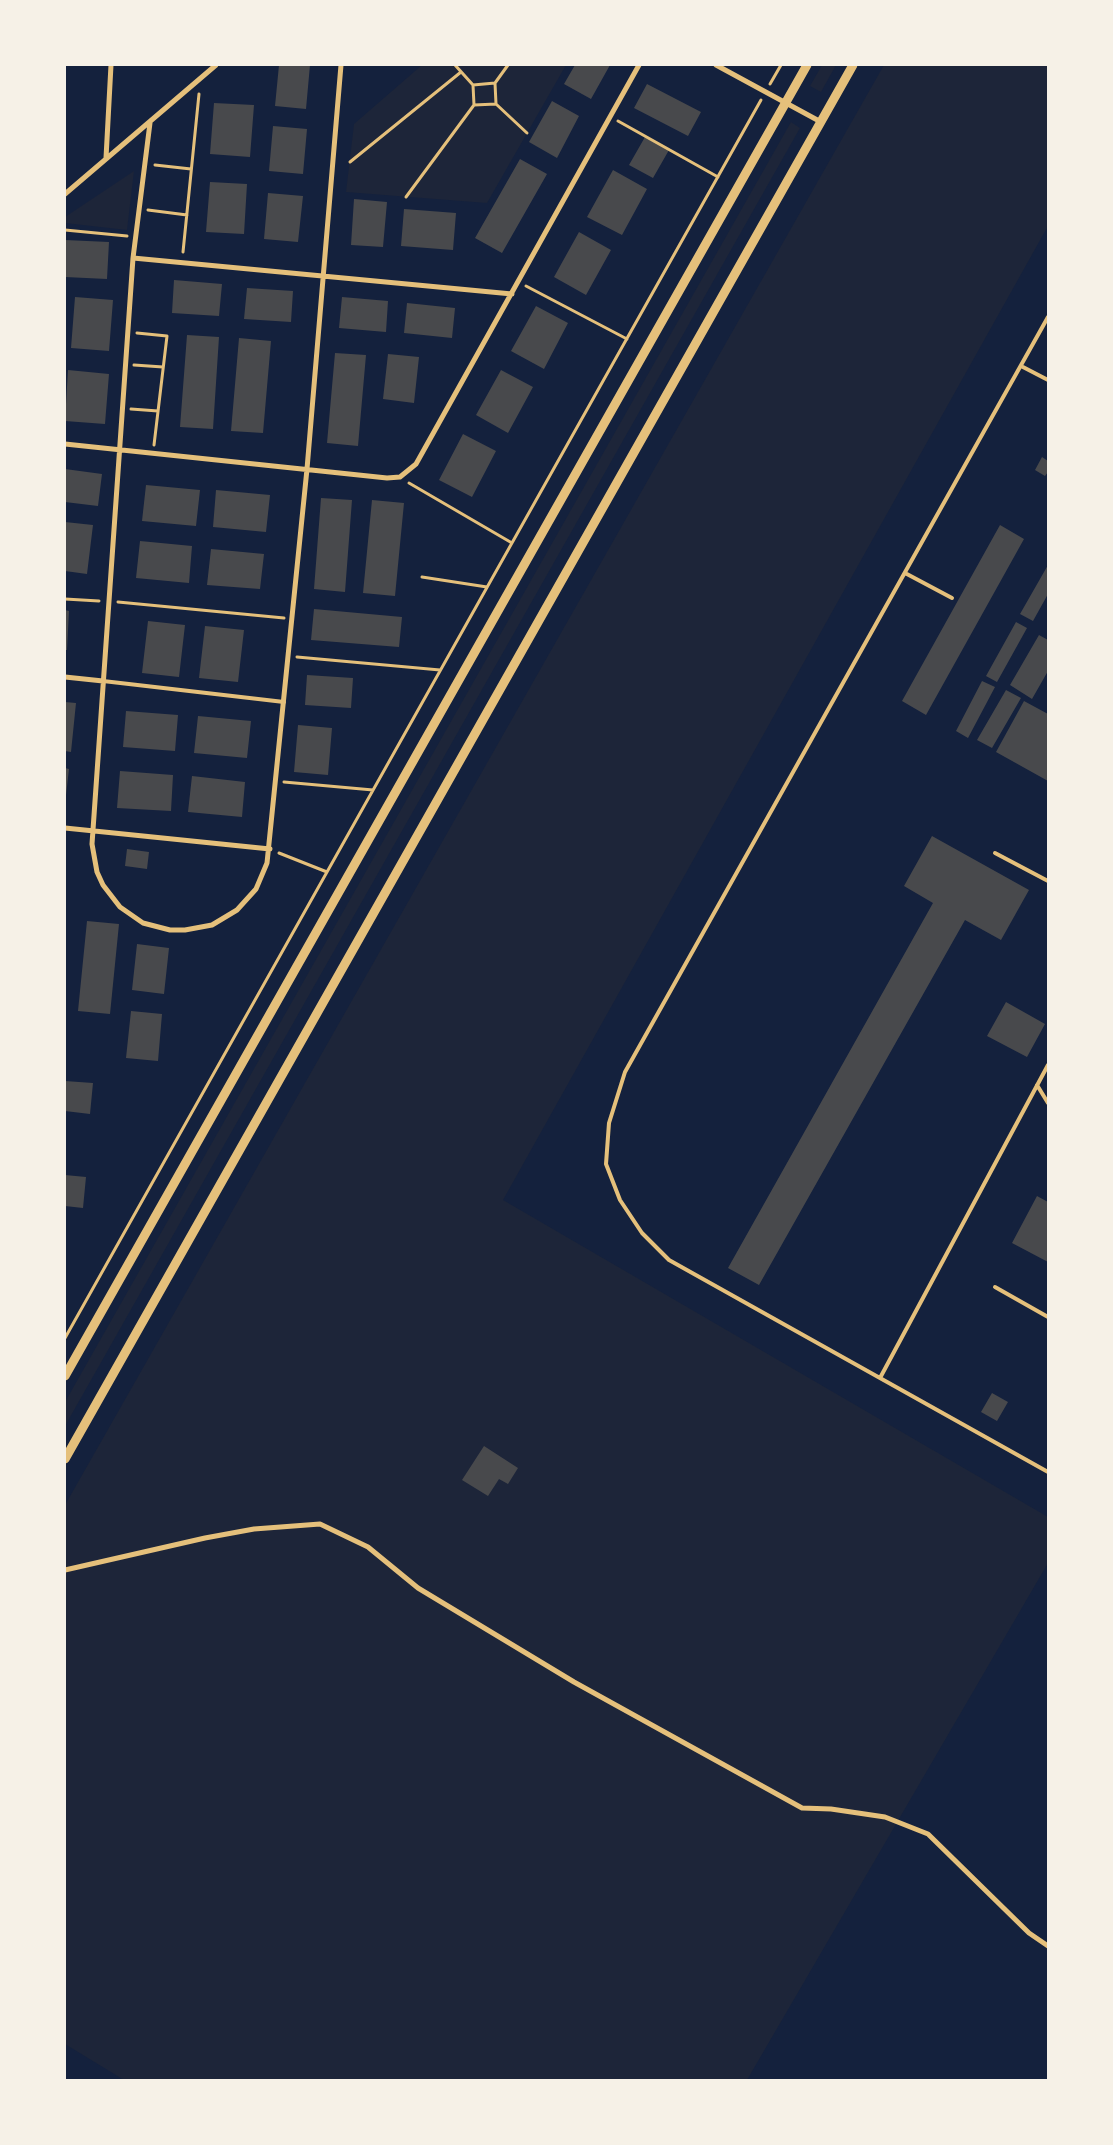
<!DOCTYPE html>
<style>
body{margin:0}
#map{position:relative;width:1113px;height:2145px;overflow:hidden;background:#14213d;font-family:"Asap Condensed",sans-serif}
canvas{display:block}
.frame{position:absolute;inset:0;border:66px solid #f6f1e7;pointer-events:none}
</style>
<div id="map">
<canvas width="1113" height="2145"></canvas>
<div class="frame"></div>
</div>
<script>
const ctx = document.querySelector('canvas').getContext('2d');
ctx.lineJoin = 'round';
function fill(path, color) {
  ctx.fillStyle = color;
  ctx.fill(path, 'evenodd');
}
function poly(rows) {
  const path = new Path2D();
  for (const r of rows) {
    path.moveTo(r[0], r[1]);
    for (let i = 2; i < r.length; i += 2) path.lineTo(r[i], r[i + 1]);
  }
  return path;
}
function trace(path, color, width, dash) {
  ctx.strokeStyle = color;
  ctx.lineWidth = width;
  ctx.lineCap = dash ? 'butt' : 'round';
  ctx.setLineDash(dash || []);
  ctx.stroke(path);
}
fill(poly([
 [422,65,566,65,487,203,346,192,354,124],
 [822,65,836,65,821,92,810,86],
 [884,65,1048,65,1048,226,503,1200,1048,1517,1048,1563,747,2080,124,2080,65,2044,65,1505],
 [791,122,800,128,65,1426,65,1402],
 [134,171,127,230,65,223,65,217]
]), '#1d2539');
fill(poly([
 [279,65,310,65,306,109,275,106],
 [575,65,610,65,591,99,564,84],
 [647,84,701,112,688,136,634,108],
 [552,101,579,116,557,158,529,142],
 [214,103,254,105,250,157,210,154],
 [273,126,307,129,303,174,269,171],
 [645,137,669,150,653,178,629,165],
 [520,159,547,174,502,253,475,238],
 [613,170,647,189,622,235,587,217],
 [210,182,247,184,244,234,206,232],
 [268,193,303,196,298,242,264,239],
 [354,199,387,202,383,247,351,245],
 [404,209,456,213,453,250,401,246],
 [579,232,611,250,586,295,554,277],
 [65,240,109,242,107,279,65,277],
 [174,280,222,284,219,316,172,313],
 [247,288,293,291,291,322,244,319],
 [75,297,113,300,109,351,71,348],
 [342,297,388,301,386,332,339,328],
 [407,303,455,308,452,338,404,333],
 [536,306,568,323,544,369,511,351],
 [187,335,219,337,213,429,180,427],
 [239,338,271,341,263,433,231,431],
 [335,353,366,355,358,446,327,443],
 [388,354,419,357,414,403,383,399],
 [68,370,109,374,105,424,65,421],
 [501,370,533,387,508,433,476,415],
 [463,434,496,451,472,497,439,480],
 [1042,457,1048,461,1048,472,1045,476,1035,470],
 [65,469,102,474,98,506,65,502],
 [146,485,200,490,196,526,142,521],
 [216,490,270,495,266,532,213,527],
 [321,498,352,500,345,592,314,589],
 [372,500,404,503,395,596,363,593],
 [65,522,93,525,87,574,65,571],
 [1000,525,1024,539,926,715,902,701],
 [140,541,192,546,189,583,136,578],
 [211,549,264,554,260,589,207,585],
 [1048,565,1048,594,1033,621,1020,614],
 [314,609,402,617,399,647,311,640],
 [65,610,69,611,67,650,65,650],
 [148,621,185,625,179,677,142,673],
 [1016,622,1027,628,997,682,986,676],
 [205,626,244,630,238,682,199,678],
 [1039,635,1048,640,1048,671,1032,699,1010,685],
 [307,675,353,678,351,708,305,705],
 [982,681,995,687,968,738,956,731],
 [1006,690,1021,698,992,748,977,740],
 [1024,701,1048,714,1048,781,996,752],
 [65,702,76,703,71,752,65,751],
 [126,711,178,715,175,751,123,747],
 [198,716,251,721,247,758,194,753],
 [298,725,332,728,328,775,294,772],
 [65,768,69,769,66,795,65,795],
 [120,771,173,775,171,811,117,808],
 [192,776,245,782,242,817,188,812],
 [932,836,1029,890,1001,940,965,920,759,1285,728,1268,933,903,904,886],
 [127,849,149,852,147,869,125,866],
 [87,921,119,924,110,1014,78,1011],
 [137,944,169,948,164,994,132,990],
 [1006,1002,1045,1024,1027,1057,987,1036],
 [131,1011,162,1014,158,1061,126,1058],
 [65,1081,93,1083,90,1114,65,1111],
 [65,1175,86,1177,83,1208,65,1206],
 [1037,1196,1048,1202,1048,1262,1012,1243],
 [992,1393,1008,1402,997,1421,981,1412],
 [484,1446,518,1468,508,1484,499,1479,488,1496,462,1480]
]), '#48494c');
trace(poly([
 [455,65,473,85],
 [495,83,508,65],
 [770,84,781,65],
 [496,104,474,105,473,85,495,83,496,104,527,133],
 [618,121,718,177],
 [350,162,461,72],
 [155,165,191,169],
 [406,197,474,105],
 [148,210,187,215],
 [65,230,127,236],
 [183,252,199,94],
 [526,286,627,339],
 [137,333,167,336,154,445],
 [134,365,163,367],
 [131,409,158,411],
 [409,483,512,543],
 [422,577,487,587],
 [65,599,99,601],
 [118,602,284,618],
 [297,657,440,670],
 [284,782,373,790],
 [279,853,327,872],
 [65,1338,761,100]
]), '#e5c07b', 3);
trace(poly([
 [1048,317,625,1072,609,1123,606,1164,620,1200,642,1233,669,1260,1048,1472],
 [1021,366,1048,380],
 [905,573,952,598],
 [103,681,284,702],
 [995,853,1048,881],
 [1037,1085,1048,1103],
 [995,1287,1048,1317],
 [880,1378,1048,1065]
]), '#e5c07b', 4);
trace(poly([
 [716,65,821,122],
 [150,123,133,258,92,844,97,872,103,885,120,907,143,923,170,930,185,930,212,925,237,910,256,889,267,863,307,469,341,65],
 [106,158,111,65],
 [65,194,216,65],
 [133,258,512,294],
 [65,444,387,478,400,477,416,464,639,65],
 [65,677,103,681],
 [65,828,270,849],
 [65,1570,205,1538,254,1529,320,1524,368,1547,418,1588,574,1682,802,1808,831,1809,885,1817,928,1834,1029,1933,1048,1946]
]), '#e5c07b', 5);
trace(poly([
 [65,1376,807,65],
 [65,1459,853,65]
]), '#e5c07b', 9);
</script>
